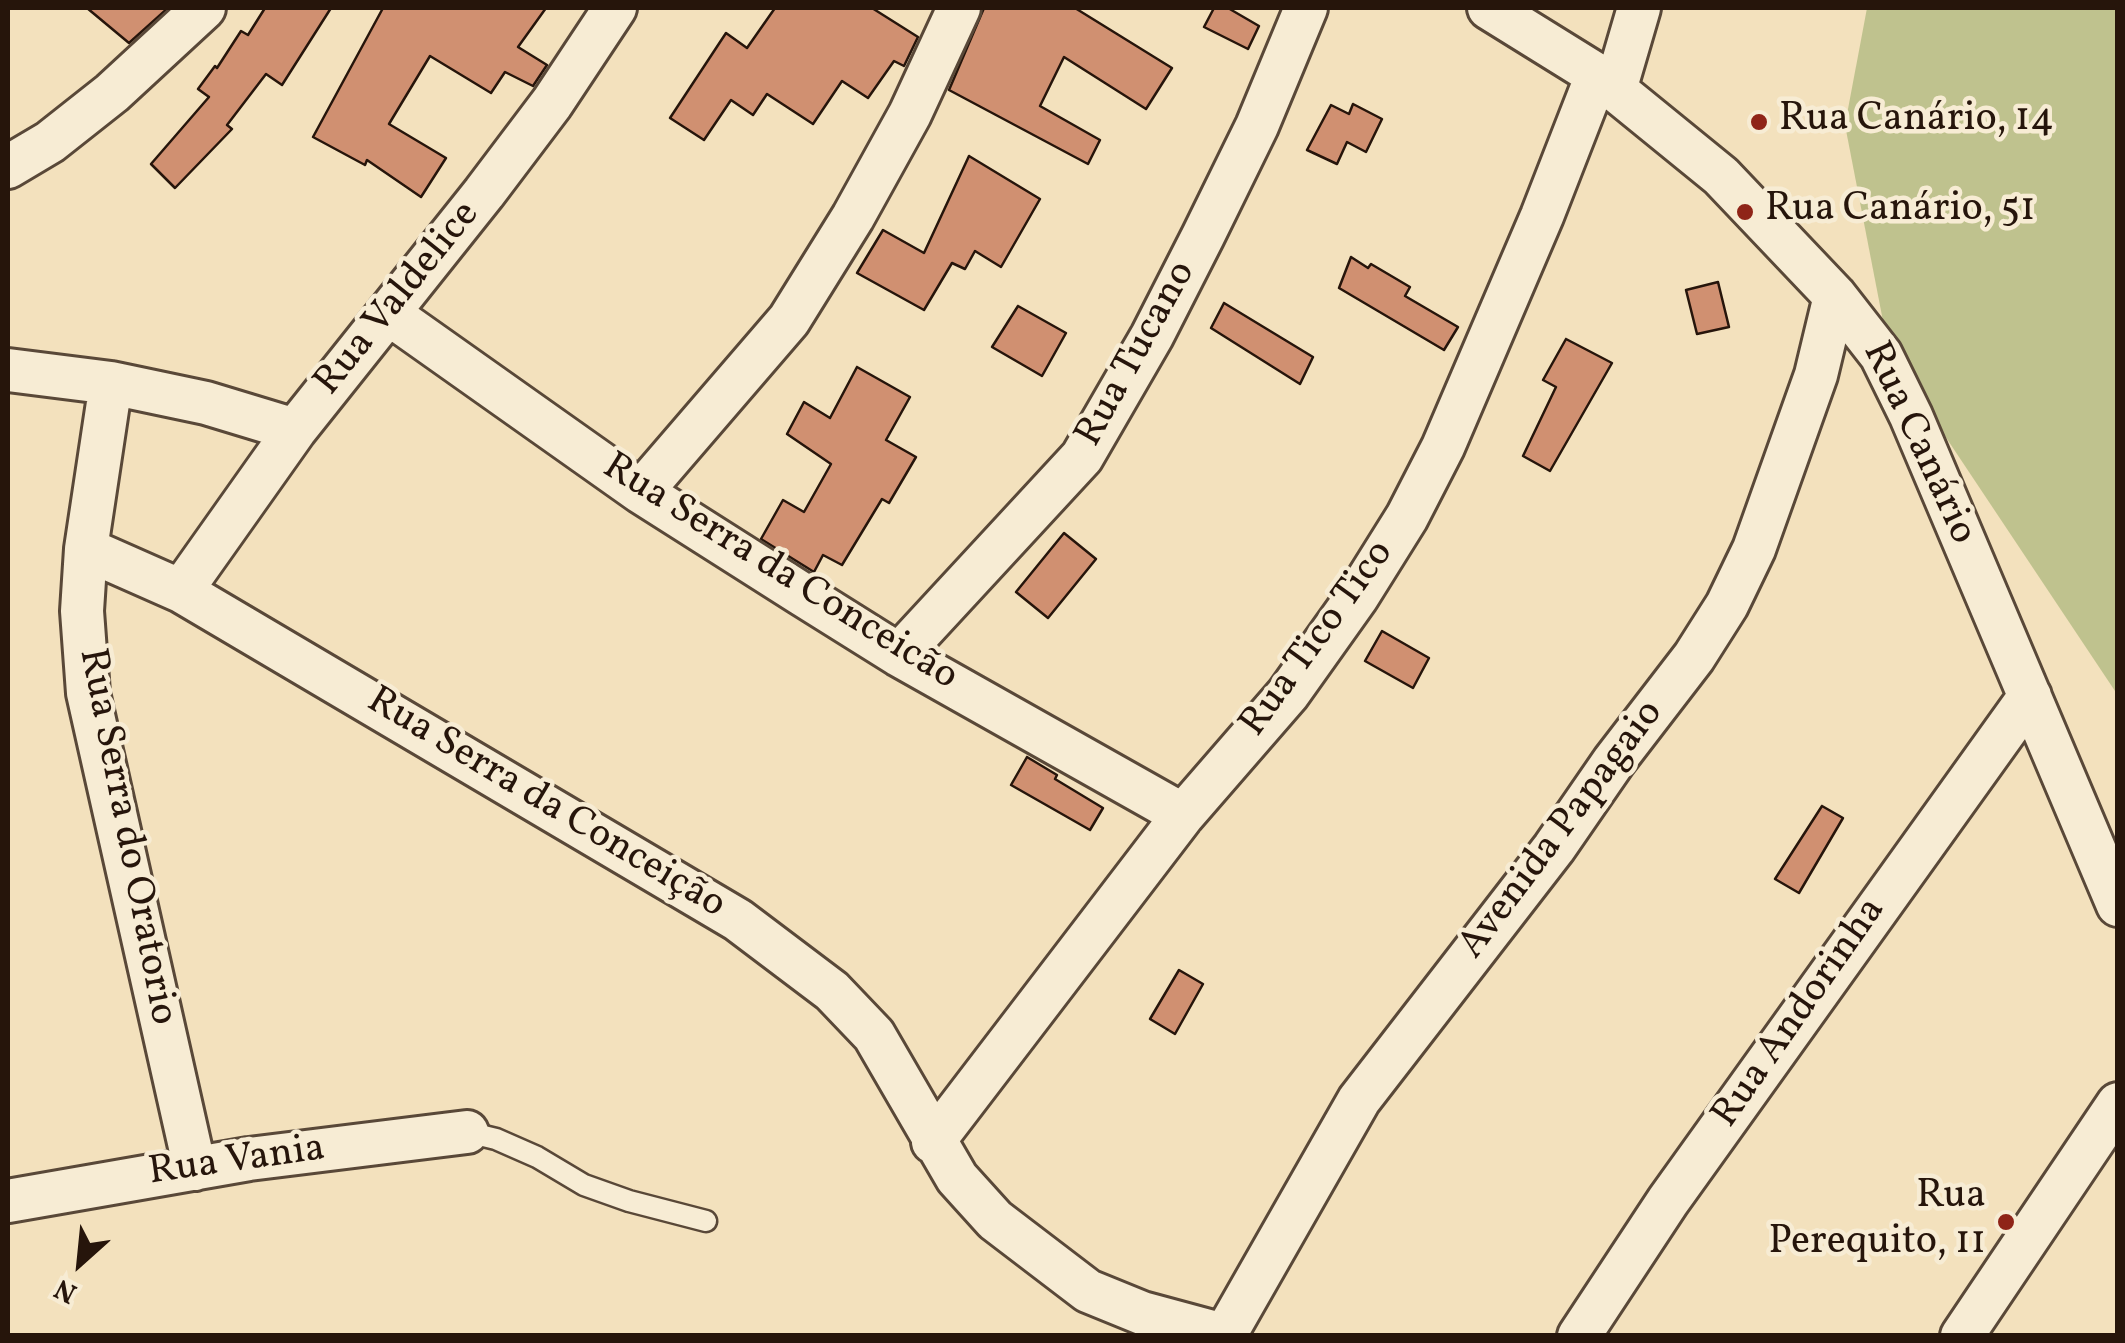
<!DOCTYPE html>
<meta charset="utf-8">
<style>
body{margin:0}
#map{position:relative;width:2125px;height:1343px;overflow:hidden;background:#f3e1bd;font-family:Vollkorn,serif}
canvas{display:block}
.frame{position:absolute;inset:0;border:10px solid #26150b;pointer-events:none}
.north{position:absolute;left:30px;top:1213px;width:100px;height:100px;-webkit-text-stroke:8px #f7ecd4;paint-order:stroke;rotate:207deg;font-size:28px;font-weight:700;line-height:40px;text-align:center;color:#26150b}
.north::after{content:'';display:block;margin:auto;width:35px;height:45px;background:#26150b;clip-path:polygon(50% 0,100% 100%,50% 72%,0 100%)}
</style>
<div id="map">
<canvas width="2125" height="1343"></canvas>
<div class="frame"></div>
<div class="north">N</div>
</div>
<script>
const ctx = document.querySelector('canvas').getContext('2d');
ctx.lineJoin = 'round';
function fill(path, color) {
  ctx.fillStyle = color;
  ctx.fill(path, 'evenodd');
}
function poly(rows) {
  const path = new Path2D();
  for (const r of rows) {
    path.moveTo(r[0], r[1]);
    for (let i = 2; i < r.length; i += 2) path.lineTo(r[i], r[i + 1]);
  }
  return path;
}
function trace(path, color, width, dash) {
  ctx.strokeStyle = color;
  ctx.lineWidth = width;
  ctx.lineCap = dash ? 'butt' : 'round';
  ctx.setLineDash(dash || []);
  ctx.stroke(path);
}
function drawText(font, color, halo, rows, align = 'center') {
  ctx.font = font + ' Vollkorn,serif';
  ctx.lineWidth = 9;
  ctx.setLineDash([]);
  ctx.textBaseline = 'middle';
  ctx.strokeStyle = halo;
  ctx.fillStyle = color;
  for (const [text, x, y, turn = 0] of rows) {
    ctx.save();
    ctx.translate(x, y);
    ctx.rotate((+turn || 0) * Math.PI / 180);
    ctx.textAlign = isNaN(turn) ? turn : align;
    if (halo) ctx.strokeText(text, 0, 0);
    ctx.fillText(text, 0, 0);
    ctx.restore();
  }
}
fill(poly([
 [1867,8,2117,8,2117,694,1889,352,1845,125]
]), '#bfc28e');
const building = poly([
 [87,8,168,8,129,43,87,8],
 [265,8,331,8,282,85,266,74,227,125,232,129,175,188,151,164,209,97,198,89,215,66,217,68,241,31,248,35,265,8],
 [383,8,546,8,518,47,547,65,533,86,505,72,491,93,430,56,389,124,446,158,421,197,367,160,365,165,313,137,383,8],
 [775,8,872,8,918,37,904,66,894,61,868,98,842,81,813,124,767,94,753,115,731,100,704,140,670,118,726,33,747,48,775,8],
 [984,8,1075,8,1172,68,1146,109,1064,57,1040,106,1100,140,1088,164,949,90,984,8],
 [1214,8,1228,8,1259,26,1248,49,1204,27,1214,8],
 [1353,104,1382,119,1366,152,1347,142,1337,164,1307,150,1331,105,1349,114,1353,104],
 [969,156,1040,199,1001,267,975,251,965,269,952,263,924,310,857,273,883,230,924,253,969,156],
 [1351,257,1368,268,1371,264,1410,287,1405,296,1458,327,1444,350,1339,288,1351,257],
 [1718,282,1729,327,1697,334,1686,290,1718,282],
 [1224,303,1313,357,1300,384,1211,328,1224,303],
 [1018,306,1066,333,1042,376,992,347,1018,306],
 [1566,339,1612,363,1550,471,1523,456,1556,387,1543,380,1566,339],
 [857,367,910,397,886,440,916,457,889,503,882,499,842,565,823,555,814,572,761,539,783,500,804,512,831,464,787,434,804,402,830,418,857,367],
 [1064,533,1096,559,1048,618,1016,592,1064,533],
 [1382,631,1429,658,1413,688,1365,661,1382,631],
 [1027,757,1057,775,1055,779,1103,808,1090,830,1011,785,1027,757],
 [1822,806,1843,818,1799,893,1775,879,1822,806],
 [1179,970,1203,984,1175,1034,1150,1019,1179,970]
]);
fill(building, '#d09071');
trace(building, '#26150b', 2.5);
const lane = poly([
 [467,1132,496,1139,537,1157,584,1185,629,1201,706,1221]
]);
const street = poly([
 [1489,8,1597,75,1721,176,1835,296,1881,355,1911,416,2118,905],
 [1615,90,1639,8],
 [8,167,50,142,112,93,204,8],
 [388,313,641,492,800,593,899,655,1183,815],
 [8,370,111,383,206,403,295,430],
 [111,383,86,549,82,611,88,693,195,1169],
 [641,492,789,320,853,217,910,114,959,8],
 [86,549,181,591,738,920,832,991,874,1035,957,1178,995,1220,1088,1291,1142,1313,1227,1336],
 [181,591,295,430,484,193,552,103,615,8],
 [899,655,1082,457,1152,336,1203,236,1257,126,1306,8],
 [933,1142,1183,815,1288,694,1357,597,1407,517,1443,447,1542,216,1597,75],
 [8,1201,249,1159,467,1132],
 [1225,1335,1359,1100,1554,848,1614,761,1694,657,1727,605,1754,549,1816,375,1835,296],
 [1579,1336,1668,1201,2030,696],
 [1962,1336,2118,1104]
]);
trace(lane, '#594838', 25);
trace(street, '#594838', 48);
trace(lane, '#f7ecd4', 20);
trace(street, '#f7ecd4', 42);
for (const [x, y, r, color] of [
 [1759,122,10,"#8f2418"],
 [1745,212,10,"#8f2418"],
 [2006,1222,10,"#8f2418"]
]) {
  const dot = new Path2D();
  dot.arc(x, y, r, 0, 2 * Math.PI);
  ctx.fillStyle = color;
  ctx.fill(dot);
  trace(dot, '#f7ecd4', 4);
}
drawText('40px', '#26150b', '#f7ecd4', [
 ["Rua Canário, 14",1779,122],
 ["Rua Canário, 51",1765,212],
 ["Rua",1986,1199,"right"],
 ["Perequito, 11",1986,1245,"right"]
], 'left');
drawText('40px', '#26150b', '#f7ecd4', [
 ["Rua Valdelice",399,300,-51],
 ["Rua Tucano",1138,355,-61],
 ["Rua Canário",1917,444,65],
 ["Rua Serra da Conceicão",779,574,32],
 ["Rua Tico Tico",1319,640,-54],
 ["Rua Serra da Conceição",545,805,31],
 ["Avenida Papagaio",1563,831,-53],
 ["Rua Serra do Oratorio",125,837,79],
 ["Rua Andorinha",1801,1014,-55],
 ["Rua Vania",237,1163,-8]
]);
</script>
